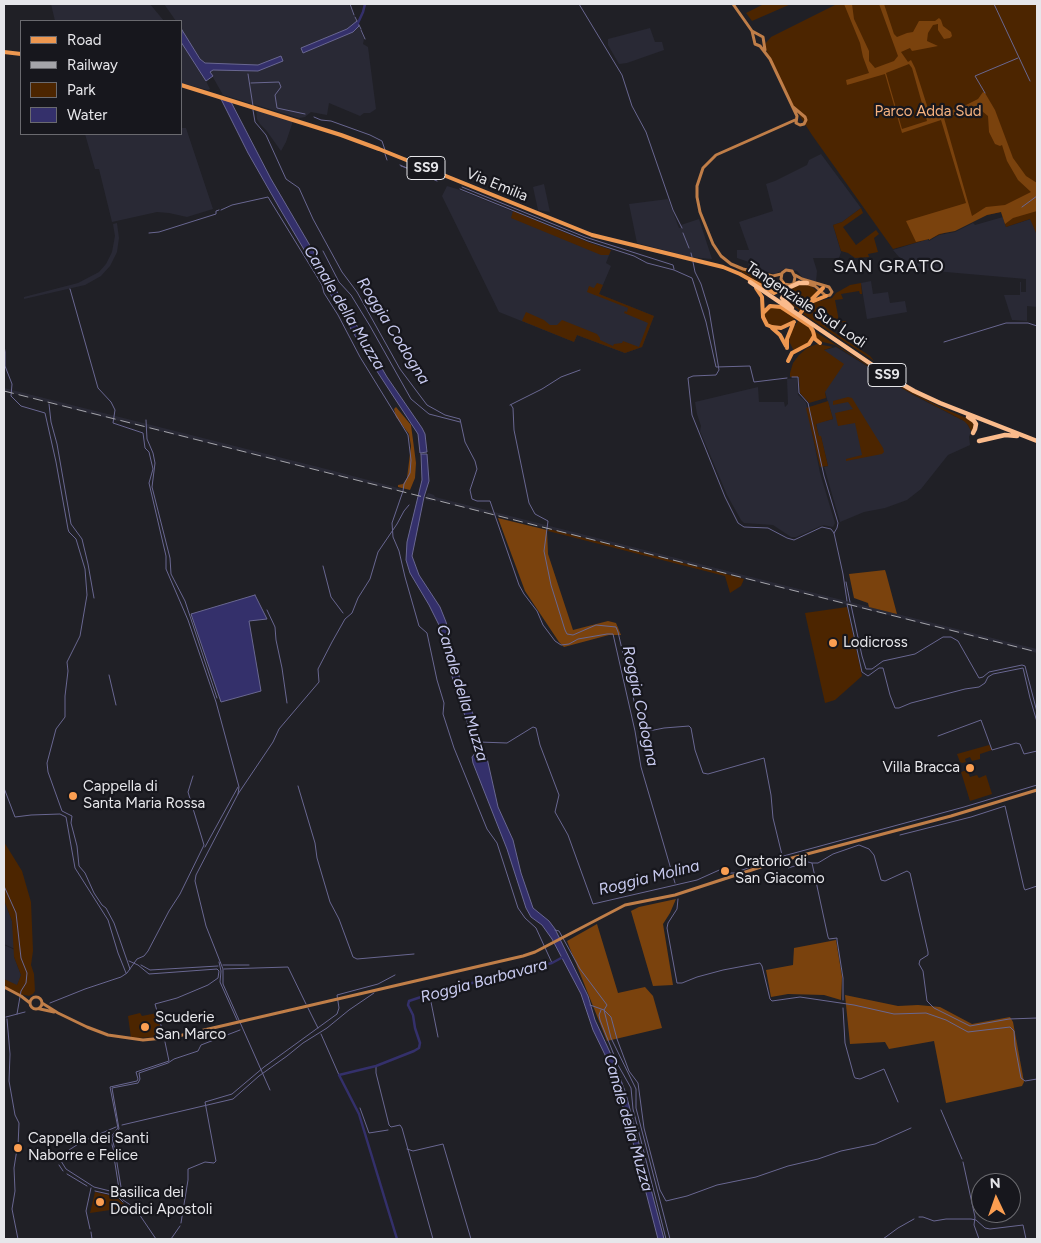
<!DOCTYPE html>
<style>
body{margin:0}
#map{position:relative;width:1041px;height:1243px;overflow:hidden;background:#202026;font-family:Figtree,sans-serif}
canvas{display:block}
.frame{position:absolute;inset:0;border:5px solid #e6e6ea;pointer-events:none}
.legend{position:absolute;left:20px;top:20px;width:162px;height:115px;box-sizing:border-box;background:#17171d;border:1px solid #6a6a6f;margin:0;padding:6px 9px;list-style:none;font-size:15px;color:#e6e6ea}
.legend li{display:flex;align-items:center;gap:10px;height:25px}
.legend b{width:25px;border:1px solid #6a6a6f}
.north{position:absolute;left:971px;top:1173px;width:50px;height:50px;box-sizing:border-box;background:#17171d;border:1px solid #6a6a6f;border-radius:50%;rotate:357deg;font-size:14px;font-weight:700;line-height:20px;text-align:center;color:#e6e6ea}
.north::after{content:'';display:block;margin:auto;width:18px;height:22px;background:#fb9e51;clip-path:polygon(50% 0,100% 100%,50% 72%,0 100%)}
</style>
<div id="map">
<canvas width="1041" height="1243"></canvas>
<div class="frame"></div>
<ul class="legend">
<li><b style="height:6px;background:#ed9750"></b>Road</li>
<li><b style="height:6px;background:#a4a4a9"></b>Railway</li>
<li><b style="height:14px;background:#4c2500"></b>Park</li>
<li><b style="height:14px;background:#34306b"></b>Water</li>
</ul>
<div class="north">N</div>
</div>
<script>
const ctx = document.querySelector('canvas').getContext('2d');
ctx.lineJoin = 'round';
function fill(path, color) {
  ctx.fillStyle = color;
  ctx.fill(path, 'evenodd');
}
function poly(rows) {
  const path = new Path2D();
  for (const r of rows) {
    if (r.length === 3) {
      path.moveTo(r[0] + r[2], r[1]);
      path.arc(r[0], r[1], r[2], 0, 2 * Math.PI);
      continue;
    }
    path.moveTo(r[0], r[1]);
    for (let i = 2; i < r.length; i += 2) path.lineTo(r[i], r[i + 1]);
  }
  return path;
}
function trace(path, color, width, dash) {
  ctx.strokeStyle = color;
  ctx.lineWidth = width;
  ctx.lineCap = dash ? 'butt' : 'round';
  ctx.setLineDash(dash || []);
  ctx.stroke(path);
}
function drawText(font, color, halo, rows, align = 'center') {
  ctx.font = font + ' Figtree,sans-serif';
  ctx.lineWidth = 4.5;
  ctx.setLineDash([]);
  ctx.textBaseline = 'middle';
  ctx.strokeStyle = halo;
  ctx.fillStyle = color;
  for (const [text, x, y, turn = 0] of rows) {
    ctx.save();
    ctx.translate(x, y);
    ctx.rotate((+turn || 0) * Math.PI / 180);
    ctx.textAlign = isNaN(turn) ? turn : align;
    if (halo) ctx.strokeText(text, 0, 0);
    ctx.fillText(text, 0, 0);
    ctx.restore();
  }
}
fill(poly([
 [51,4,150,4,164,21,55,21],
 [164,4,349,4,364,39,363,44,368,47,376,109,370,113,364,113,360,116,329,103,327,115,311,112,305,117,299,118,223,95,210,72,181,31,181,21,176,21],
 [650,28,655,42,662,42,664,50,627,63,619,64,608,45,608,39],
 [181,42,203,75,210,89,208,90,181,83],
 [256,109,293,121,286,142,281,151,266,130,260,124,257,119],
 [181,128,186,128,213,209,187,217,169,213,157,212,112,222,99,169,95,169,85,134,181,134],
 [821,154,861,208,842,222,833,225,841,252,839,258,813,258,817,271,816,282,803,278,797,271,784,269,775,274,748,268,749,262,737,258,737,250,749,250,739,222,773,211,766,184,775,181,807,165,809,160],
 [544,184,550,212,538,210,533,187],
 [447,186,457,189,590,243,611,250,606,263,611,266,599,294,654,316,642,347,625,353,577,335,574,342,499,312,442,196],
 [668,199,679,228,682,228,681,225,699,219,712,259,690,257,637,243,629,204],
 [1003,217,1006,227,1031,219,1037,235,1037,307,1027,306,1027,321,1012,320,1004,295,1020,295,1020,282,1021,282,1021,292,1026,292,1026,279,923,270,920,267,899,257,893,250,928,239,929,241,939,235,955,232,973,223,975,225],
 [117,223,119,238,117,252,110,266,101,276,85,285,24,299,24,297,78,283,99,272,106,264,112,252,115,236,113,224],
 [871,281,873,294,888,292,890,303,905,301,907,312,867,319,861,283],
 [836,347,913,395,966,422,971,431,969,437,970,445,948,455,921,489,907,500,885,508,864,512,840,522,825,470,824,467,828,466,821,437,819,437,816,423,833,419,825,392,824,350],
 [797,378,798,395,806,402,820,473,835,523,833,527,823,525,796,537,791,537,773,525,744,523,741,520,727,495,700,431,701,426,697,414,695,402,758,387,759,402,784,402,785,407,788,404,787,379],
 [4,388,330,470,402,489,402,492,83,412,4,391],
 [428,493,434,495,435,497,1012,643,1037,649,1037,653,493,515,433,500,432,501,426,500,425,498],
 [4,900,12,921,15,949,4,944],
 [4,945,15,950,14,957,21,975,17,986,4,979]
]), '#292935');
fill(poly([
 [764,4,791,4,752,21,746,13],
 [837,4,1037,4,1037,235,1030,219,1006,227,1001,212,987,215,929,239,893,249,812,135,794,107,766,50,765,44,771,37],
 [861,208,863,213,843,227,856,245,876,230,879,234,874,238,878,252,868,254,869,257,855,258,848,253,841,251,833,225,842,222],
 [513,211,590,243,611,250,609,255,601,255,511,218],
 [734,267,778,281,781,285,779,289,773,291],
 [597,283,603,285,599,294,654,316,642,347,625,353,577,335,574,342,522,321,526,312,544,320,550,325,557,325,562,320,597,334,600,338,600,340,613,346,614,344,622,343,623,341,639,347,648,323,624,313,625,311,627,312,628,308,587,292,589,286,594,288],
 [861,283,862,294,860,294,859,291,841,294,843,299,835,300,839,321,846,321,846,322,829,324,826,327,870,356,874,361,803,314,815,302,832,298,836,293,850,285],
 [798,285,810,285,817,291,800,311,784,298,785,291],
 [776,306,795,317,793,321,781,326,770,325,766,322,764,313,768,308],
 [799,320,809,327,813,335,811,341,794,351,789,341,791,331],
 [814,331,906,389,940,407,971,420,974,423,973,430,971,431,968,425,964,421,905,390,835,345,819,341,816,339],
 [817,344,833,347,824,350,844,364,825,392,826,398,809,403,800,393,799,377,790,377,790,373,793,363,799,355,807,348],
 [848,397,852,398,883,448,884,452,882,454,846,461,846,459,862,455,855,423,838,426,835,413,853,409,848,402,833,405,833,401],
 [828,401,833,419,816,424,819,436,821,436,828,466,820,467,806,408],
 [549,529,726,574,744,579,741,586,730,593,725,576,548,531],
 [847,607,862,676,835,700,825,703,805,613],
 [989,745,992,750,980,754,980,759,972,761,970,757,965,759,966,762,962,763,960,762,957,754],
 [967,770,970,777,977,775,979,778,986,775,992,794,970,801,961,772],
 [4,842,22,871,31,902,33,951,31,965,34,974,35,991,33,994,29,996,20,994,4,986,4,979,17,985,21,975,14,957,12,921,4,900],
 [140,1013,142,1016,157,1013,163,1037,131,1038,128,1016],
 [95,1192,116,1197,125,1205,124,1208,90,1213]
]), '#4c2500');
fill(poly([
 [844,4,852,4,854,19,869,51,869,61,875,68,894,61,898,56,879,4,884,4,894,34,897,37,907,33,913,32,919,21,935,21,939,18,941,20,943,26,951,32,952,36,950,38,944,39,938,30,938,24,933,25,928,33,927,41,938,46,912,51,910,48,901,52,908,62,911,60,915,68,931,118,966,105,978,99,983,92,985,93,995,110,1013,158,1026,176,1037,183,1037,211,1013,218,1005,224,1001,212,987,215,955,231,939,234,929,240,929,239,916,242,906,221,966,203,941,120,902,133,885,74,847,85,846,80,869,73,863,57,860,43],
 [909,64,912,68,927,121,902,129,886,73],
 [977,107,988,116,989,132,995,144,1000,146,1002,145,1007,161,1018,180,1031,192,1005,205,986,207,972,216,944,118],
 [396,407,411,425,416,463,415,478,410,490,398,487,398,485,403,484,407,478,411,446,409,434,396,417,394,409],
 [498,518,547,530,548,554,573,630,608,621,616,623,621,635,609,635,564,647,559,642,525,591],
 [885,570,886,573,897,614,869,607,868,603,854,598,849,574],
 [676,899,670,913,663,924,673,985,653,986,631,911,639,907],
 [597,924,618,993,645,987,653,996,662,1028,607,1041,567,941],
 [836,940,842,977,841,1000,824,995,788,994,771,997,766,970,793,965,794,948],
 [845,995,898,1006,918,1005,940,1007,972,1024,1010,1017,1013,1022,1024,1082,1022,1086,946,1103,934,1041,889,1049,885,1042,850,1044]
]), '#7a420d');
const water = poly([
 [357,21,359,26,353,32,303,53,301,48,347,29,357,21],
 [182,30,200,59,205,63,258,65,281,56,283,61,258,71,213,70,210,72,213,76,206,81,181,42,182,30],
 [221,99,231,102,271,179,387,377,422,428,425,434,427,452,420,453,418,434,367,356,280,209,248,153,221,99],
 [421,454,427,454,429,481,424,497,412,556,419,575,440,607,446,622,462,688,473,714,477,731,481,746,480,750,476,750,473,747,467,721,455,689,441,629,429,605,410,573,406,560,407,542,422,480,421,454],
 [255,595,267,619,249,621,261,691,221,702,191,614,255,595],
 [481,751,485,753,487,758,498,807,513,840,521,873,533,908,549,921,555,929,588,996,595,1020,614,1061,626,1094,664,1239,658,1239,627,1119,607,1059,593,1030,581,994,552,939,542,925,531,917,526,908,507,849,473,763,472,757,476,752,481,751]
]);
fill(water, '#34306b');
trace(water, '#696791', 1);
trace(poly([
 [350,4,354,15],
 [579,4,622,75,632,106,646,132,673,210,682,228],
 [994,4,1030,81],
 [355,17,361,29],
 [361,30,365,39],
 [248,74,253,106],
 [251,83,279,82,281,87,275,95,277,108,305,114],
 [985,93,975,76,1018,58],
 [253,110,255,122,266,135,286,179,299,188,313,219,342,272,357,292,400,369,427,405,445,415,460,419,465,442,475,461,477,469,470,490,472,499,477,501,490,501,519,585,524,594,537,611,543,625,555,641,561,645,569,644,578,639,607,634,613,634,635,731,641,767,675,883],
 [314,117,321,120,331,121,370,135,382,141,385,150],
 [385,154,387,160],
 [400,165,437,181],
 [401,166,435,178],
 [462,187,585,237,673,265,674,269],
 [460,189,588,241,634,256,647,263,674,270,692,278,706,322,716,367,750,366,754,382,787,378],
 [1022,207,1037,196],
 [221,210,232,205,268,197,322,285,324,293,338,315,360,357,408,435,411,460,410,473,404,484,403,491,392,523,393,537,399,551,405,577,419,626,427,633,437,680,444,703,443,714,454,748,487,829,497,843,518,908,525,918,536,928,552,963],
 [149,233,159,232,216,214,216,211,219,210],
 [683,233,689,248],
 [323,251,339,282,351,295,370,326,411,399,429,414,460,422],
 [691,253,692,257],
 [693,262,695,272,701,284,709,310,719,370,716,375,693,376,688,378,692,415,725,497,738,523,744,527,768,528,787,538,794,540,822,527,831,529,834,533,843,574,847,601],
 [70,289,98,388,111,402,115,410,113,423,143,433,145,448,149,452,153,469,149,483,166,556,166,569,188,620,216,702,239,787,238,794],
 [944,342,1006,323,1028,323,1037,326],
 [4,345,5,352,5,366,12,384,11,396,21,406,45,413,56,462,68,529,69,532,76,539,85,569,87,595,80,636,67,662,68,671,65,696,65,717,56,729,47,763,48,772,62,811,72,816,71,823,77,846,79,866,85,873,94,893,102,905,106,908,114,923,130,969],
 [792,377,798,377,799,393,808,403,824,476,838,523,837,528,834,533],
 [49,404,51,422,57,444,71,524,82,539,88,564,94,598],
 [510,405,542,389,561,377,580,370],
 [511,405,513,408,514,430,529,503,535,514,548,521,544,551,551,585,565,630,567,634,573,635,596,625,616,627,618,632,641,731,644,732,664,728,689,726,691,728,695,750,703,773,708,774,764,758,771,795,773,818,783,859],
 [146,420,147,439,153,453,155,463,152,487,170,558,171,574,185,601,217,698],
 [323,566,331,597,343,613],
 [846,582,850,602],
 [847,604,862,672,868,676,879,668,883,668,890,695,895,708,899,708,911,703,965,689,979,687,985,683,988,677,993,674,1023,668,1030,698,1037,722],
 [851,605,862,656,866,669,872,669,883,661,915,654,943,637,951,637,958,641,979,678,983,677,989,672,1022,665,1025,666,1037,712],
 [267,610,275,627,276,640,282,668,287,703],
 [109,675,116,705],
 [938,736,981,720,992,750,1016,743,1020,744,1024,754,1037,751],
 [479,742,507,743,533,727,536,728,540,745,559,795,555,812,568,835,593,904,697,880,726,867,730,873,734,873,776,858,964,807,1037,785],
 [298,786,315,843,317,858,330,902,339,919,353,957,357,959,414,954],
 [4,788,15,817,31,815,60,814,66,817,75,868,108,920,118,953,126,973],
 [900,835,971,817,1005,806,1024,888,1025,890,1037,886],
 [205,847,238,787],
 [783,863,788,868,808,862,812,863,828,937,829,939,837,938,837,940,843,978,843,1000],
 [812,863,818,863,833,854,859,845,869,849,874,855,881,880,885,881,907,871,910,873,928,952,928,955,920,960,919,964,923,971,927,1001,934,1008,970,1026,1009,1019,1037,1018],
 [4,886,16,913,21,958,27,973,26,983,21,991,17,1014],
 [678,899,677,909,668,923,667,928,677,983,682,983,697,977,723,970,760,963,762,966,770,999,772,1001,800,997,854,1005,894,1014,926,1013,946,1020,968,1032,1010,1027,1014,1031,1015,1046,1021,1078,1025,1081,1037,1079],
 [555,930,559,931,580,969,607,1005,604,1010,611,1038,636,1089,636,1108,670,1239],
 [129,961,138,965,149,974,217,969,219,971,218,978,208,985,177,998,155,1004,164,1036],
 [219,962,221,971,220,982,237,1020],
 [141,965,150,970,218,966],
 [223,965,249,965],
 [224,969,288,967,306,1004],
 [430,997,438,1037],
 [50,1003,85,989,121,977,127,973,137,959,144,956,148,951,169,911,180,894,204,845,188,792,193,776],
 [590,1005,604,1010,611,1017,617,1039,629,1071,638,1083,644,1128,660,1190,666,1201,687,1196,717,1185,756,1177,788,1166,818,1159,841,1151,875,1144,911,1128],
 [308,1008,318,1028],
 [843,1008,845,1043,854,1076,855,1078,860,1079,884,1069,898,1102],
 [601,1010,599,1015,600,1020,618,1065,631,1088,633,1109,666,1239],
 [6,1017,25,1012],
 [7,1019,10,1054,9,1081,15,1115,19,1123,18,1147],
 [321,1034,339,1075],
 [376,1066,376,1073,389,1125,391,1127,400,1125,402,1128,433,1239],
 [270,1090,223,984,223,969,206,926,195,881,196,875,238,794,273,742,279,729,319,682,318,669,332,642,345,619,352,613,358,598,370,579,378,552,397,524,404,511,409,505],
 [360,1108,369,1133,388,1130],
 [941,1110,962,1159],
 [122,1125,233,1099,259,1076,287,1056,303,1043,327,1028,349,1010,374,993],
 [116,1127,83,1141,69,1150,61,1161,66,1169,94,1187,118,1193],
 [17,1149,14,1168,15,1191,12,1209,18,1239],
 [407,1149,413,1151,443,1144,471,1239],
 [115,1155,110,1138,118,1128,110,1087,137,1081,138,1079,136,1072,169,1061,165,1042],
 [116,1157,121,1187,120,1194],
 [963,1162,975,1217,974,1225,979,1239],
 [59,1165,63,1171],
 [67,1174,87,1186],
 [95,1191,117,1196],
 [118,1194,119,1189,114,1157,116,1154,112,1138,119,1129,112,1088,138,1083,140,1079,139,1073,168,1063,174,1059,198,1051,201,1045,240,1030],
 [117,1196,123,1202],
 [121,1196,123,1200,135,1208],
 [137,1211,156,1239],
 [919,1217,923,1217,934,1221,946,1219,971,1219,976,1220,985,1228,990,1229,1023,1225,1026,1239],
 [181,1223,188,1180,188,1169,205,1162,214,1163,216,1161,205,1102,232,1094,264,1067,337,1014,339,1008,337,995,378,984,395,975],
 [90,1229,86,1211,91,1188],
 [91,1232,92,1239],
 [171,1239,180,1226],
 [883,1239,898,1228,914,1219]
]), '#696791', 1);
trace(poly([
 [357,25,363,12,365,4],
 [397,1239,359,1114,339,1075,376,1066,414,1051,419,1048,420,1043,415,1028,413,1015,408,1005,409,1001,436,992,552,963,563,957]
]), '#34306b', 2.5);
trace(poly([
 [733,4,752,31,763,37,765,50],
 [752,31,755,44,760,46,770,59,797,116,796,123,800,125,804,124,806,120,805,117,793,107],
 [781,274,773,276,743,269,731,264,721,256,713,244,700,212,697,197,697,186,703,168,716,155,795,120],
 [795,275,802,279,829,287,832,292,830,295,826,296,815,286,805,283],
 [794,282,795,277,792,271,786,270,782,273,781,279,784,284,790,285,799,282],
 [4,987,21,996,30,1003],
 [36,1003,6],
 [42,1003,58,1013,87,1027,108,1035,143,1040,174,1037,523,956,535,952,625,905,675,895,773,863,951,816,1037,790],
 [40,1009,54,1012]
]), '#c07e48', 3);
trace(poly([
 [4,52,21,54],
 [181,85,341,135,379,149,592,235,723,267,740,274,774,293,780,290,783,283],
 [756,288,762,297,763,317,767,325,772,327,781,328,794,322],
 [811,302,826,296],
 [763,313,770,306,781,307,810,326,813,331,815,339,820,343],
 [798,316,809,302,823,288],
 [772,328,780,335,786,346],
 [787,348,787,339,793,324],
 [788,361,792,353,809,344,814,336]
]), '#ed9750', 4);
trace(poly([
 [750,282,893,379,914,391,940,403,1037,441],
 [782,298,792,308],
 [783,299,783,292,788,288,799,283,807,283],
 [968,417,974,421,976,424,975,429,973,433],
 [979,441,1005,435,1017,436]
]), '#fabb8c', 4.5);
trace(poly([
 [4,391,1037,652]
]), '#a4a4a9', 1, [10, 5]);
for (const [x, y, r, color] of [
 [833,643,5,"#fb9e51"],
 [970,768,5,"#fb9e51"],
 [73,796,5,"#fb9e51"],
 [725,871,5,"#fb9e51"],
 [145,1027,5,"#fb9e51"],
 [18,1148,5,"#fb9e51"],
 [100,1202,5,"#fb9e51"]
]) {
  const dot = new Path2D();
  dot.arc(x, y, r, 0, 2 * Math.PI);
  ctx.fillStyle = color;
  ctx.fill(dot);
  trace(dot, '#17171d', 2);
}
for (const [x, y, w] of [
 [426,168,38],
 [887,375,38]
]) {
  const box = new Path2D();
  box.roundRect(x - w / 2, y - 11.5, w, 23, 4);
  ctx.fillStyle = '#17171d';
  ctx.fill(box);
  trace(box, '#e6e6ea', 1);
}
drawText('bold 14px', '#e6e6ea', null, [
 ["SS9",426,168],
 ["SS9",887,375]
]);
drawText('15px', '#f6b27f', '#17171d', [
 ["Parco Adda Sud",928,112]
]);
drawText('15px', '#e6e6ea', '#17171d', [
 ["Via Emilia",497,185,22],
 ["Tangenziale Sud Lodi",806,305,34]
]);
drawText('15px', '#e6e6ea', '#17171d', [
 ["Lodicross",843,643],
 ["Villa Bracca",960,768,"right"],
 ["Cappella di",83,787],
 ["Santa Maria Rossa",83,804],
 ["Oratorio di",735,862],
 ["San Giacomo",735,879],
 ["Scuderie",155,1018],
 ["San Marco",155,1035],
 ["Cappella dei Santi",28,1139],
 ["Naborre e Felice",28,1156],
 ["Basilica dei",110,1193],
 ["Dodici Apostoli",110,1210]
], 'left');
drawText('italic 16px', '#c9cbf0', '#17171d', [
 ["Canale della Muzza",344,308,59],
 ["Roggia Codogna",393,331,58],
 ["Canale della Muzza",462,693,73],
 ["Roggia Codogna",640,706,78],
 ["Roggia Molina",649,878,-14],
 ["Roggia Barbavara",484,981,-15],
 ["Canale della Muzza",628,1123,74]
]);
ctx.letterSpacing = '1px';
drawText('18px', '#e6e6ea', '#17171d', [
 ["SAN GRATO",889,267]
]);
ctx.letterSpacing = '0px';
</script>
